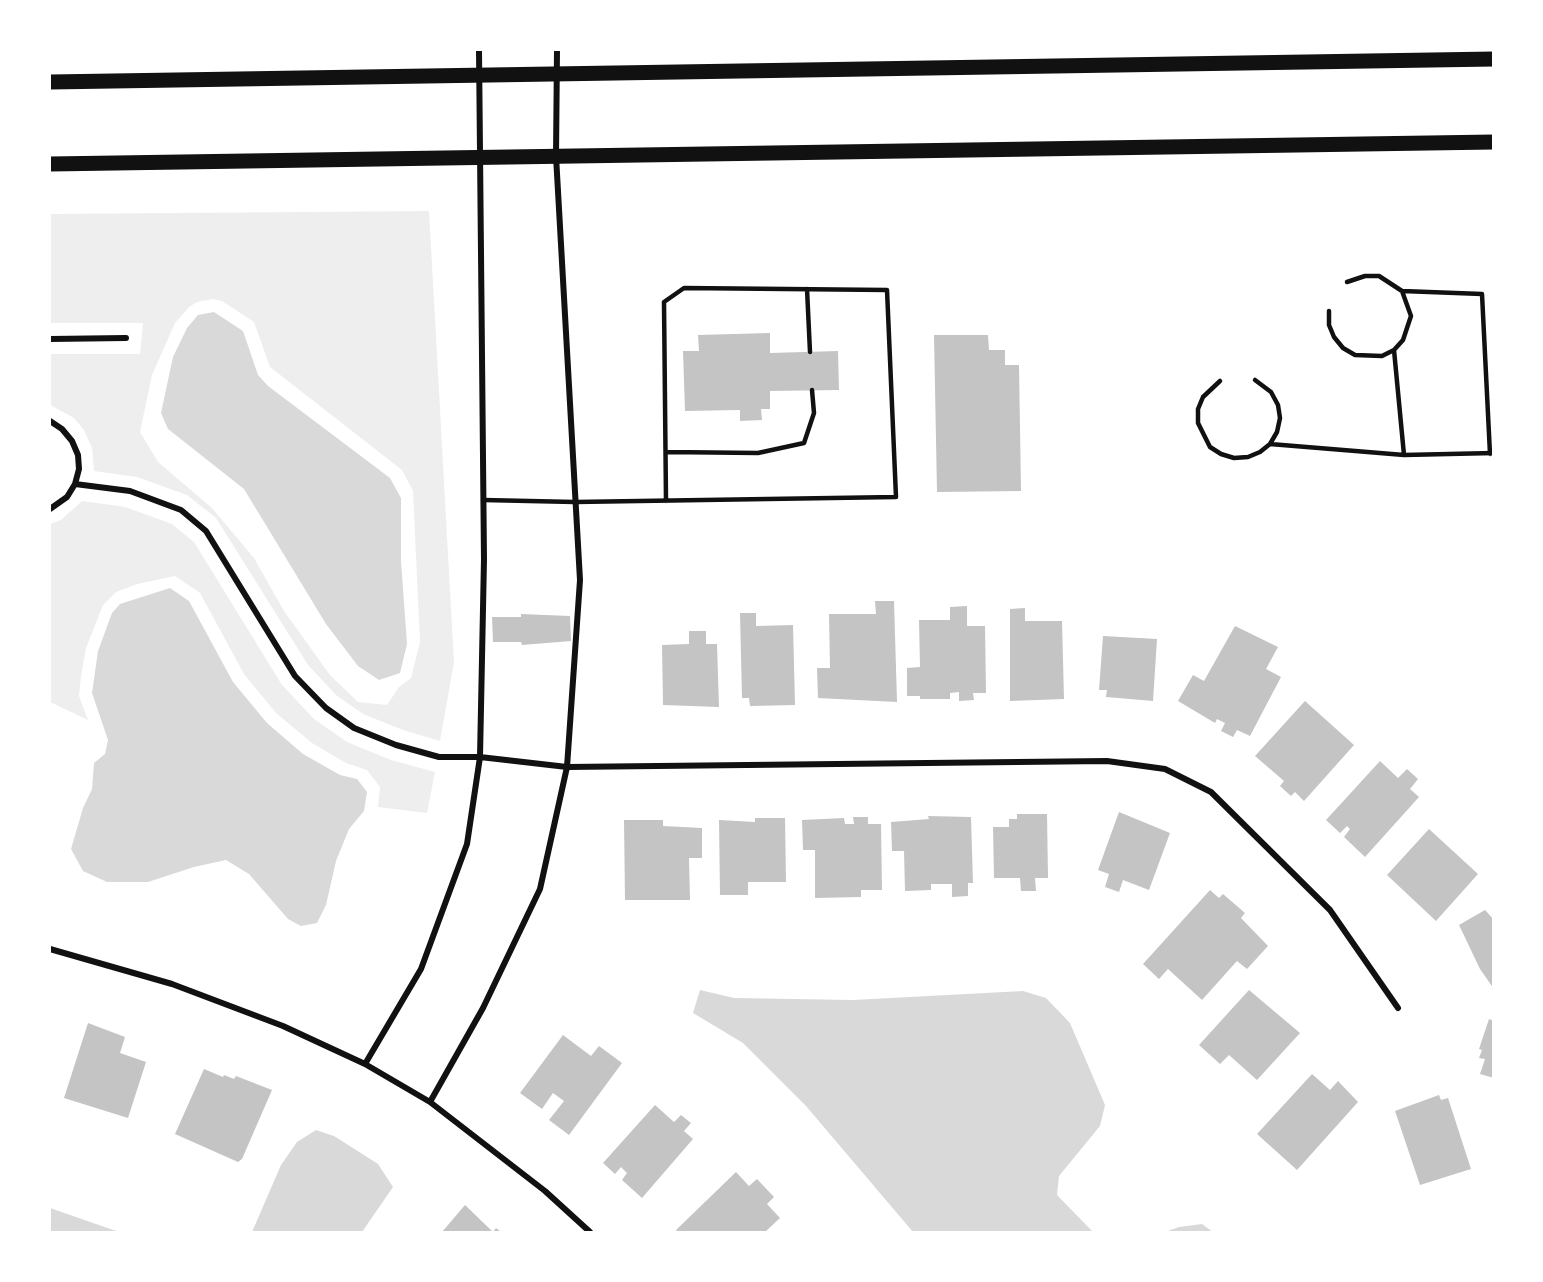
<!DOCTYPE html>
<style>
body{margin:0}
#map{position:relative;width:1543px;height:1282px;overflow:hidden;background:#fff;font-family:"Source Serif 4",serif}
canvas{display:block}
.frame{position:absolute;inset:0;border:51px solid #fff;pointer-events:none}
</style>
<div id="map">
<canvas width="1543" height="1282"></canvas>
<div class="frame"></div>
</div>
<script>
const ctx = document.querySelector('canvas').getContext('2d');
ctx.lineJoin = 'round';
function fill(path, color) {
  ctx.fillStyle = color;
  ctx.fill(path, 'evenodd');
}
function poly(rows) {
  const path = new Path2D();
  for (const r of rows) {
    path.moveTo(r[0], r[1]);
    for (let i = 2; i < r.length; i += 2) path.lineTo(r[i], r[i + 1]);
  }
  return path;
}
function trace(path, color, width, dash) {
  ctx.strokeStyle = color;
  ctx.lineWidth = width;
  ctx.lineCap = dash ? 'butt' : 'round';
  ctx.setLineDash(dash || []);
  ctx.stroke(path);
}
fill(poly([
 [429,211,454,662,440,741,403,730,363,714,336,695,308,665,216,518,187,495,137,477,94,471,92,448,84,430,74,418,50,405,50,354,140,354,143,323,50,323,50,214],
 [213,299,222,301,254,322,270,367,402,470,413,491,420,642,411,678,399,687,387,705,358,702,330,675,284,611,254,558,212,508,158,462,140,432,152,375,175,323,189,307,197,302],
 [82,501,125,507,172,524,194,542,282,685,314,719,347,742,391,760,435,772,427,813,378,807,380,787,367,770,346,763,312,743,276,713,244,674,200,593,175,576,137,584,116,592,103,605,86,648,81,676,79,696,88,720,50,702,50,524,61,520]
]), '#eee');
fill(poly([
 [214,312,243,331,258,375,268,386,390,478,401,498,401,561,407,644,400,673,379,680,358,666,326,624,244,489,168,429,161,413,173,357,187,328,198,315],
 [170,588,189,601,233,682,267,723,303,754,340,775,357,779,367,792,364,811,349,829,336,861,326,905,317,923,301,926,288,919,249,874,226,860,194,867,148,882,107,882,83,871,71,849,83,808,92,789,94,763,105,754,108,740,92,693,98,651,112,613,120,604],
 [700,990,734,998,853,1000,1023,991,1046,998,1070,1023,1105,1105,1100,1126,1059,1176,1057,1195,1093,1232,913,1232,806,1106,743,1043,693,1013],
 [316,1130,334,1136,378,1164,393,1187,362,1232,252,1232,281,1165,297,1142],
 [50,1208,119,1232,50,1232],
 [1202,1224,1213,1232,1165,1232,1179,1227]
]), '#d9d9d9');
fill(poly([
 [770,333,770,353,838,351,839,390,770,391,770,409,761,409,762,420,740,421,740,410,685,411,683,351,699,351,698,335],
 [934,335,988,335,989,350,1005,350,1005,365,1019,365,1021,491,937,492],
 [875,601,894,601,897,702,818,698,817,668,830,668,829,614,876,614],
 [967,606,967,626,985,626,986,693,973,693,974,700,959,701,959,692,950,693,950,699,920,699,920,696,907,696,907,668,920,667,919,620,950,620,950,607],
 [1025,608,1025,621,1062,621,1064,699,1010,701,1010,609],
 [740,613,756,613,756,626,793,625,795,705,750,706,749,698,742,698],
 [521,614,570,616,571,641,522,645,521,642,493,642,492,617,521,617],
 [1235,626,1278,647,1266,669,1281,677,1250,736,1237,730,1233,737,1221,731,1225,723,1217,719,1215,723,1178,701,1193,675,1204,681],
 [689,631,706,631,706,644,717,644,719,707,663,705,662,645,689,644],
 [1103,636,1157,639,1153,701,1106,697,1107,690,1099,690],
 [1305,701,1354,745,1304,801,1295,792,1291,796,1280,786,1284,781,1255,756],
 [1380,761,1398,778,1407,769,1418,779,1410,789,1419,797,1365,857,1344,837,1350,829,1347,826,1340,833,1326,820],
 [1119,812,1170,833,1149,890,1123,880,1119,892,1105,887,1109,874,1098,870],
 [1017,814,1047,814,1048,878,1035,878,1036,891,1021,891,1020,878,994,878,993,827,1009,827,1009,819,1017,819],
 [928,816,971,817,973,883,968,883,968,896,952,897,952,884,931,884,931,890,905,891,904,851,892,851,891,822,929,819],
 [853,817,868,817,868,824,881,824,882,890,861,890,861,897,815,898,815,850,803,850,802,820,844,818,845,824,854,824],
 [755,818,785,818,786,882,748,882,748,895,720,895,719,820,755,822],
 [624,820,663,820,663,826,702,828,702,858,689,858,690,900,625,900],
 [1429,829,1478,874,1436,921,1387,875],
 [1210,890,1219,898,1223,894,1245,913,1241,918,1268,946,1247,969,1237,961,1202,1000,1168,969,1159,979,1143,964],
 [1485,910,1494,920,1494,989,1480,969,1459,925],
 [1249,990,1300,1033,1257,1080,1229,1055,1220,1064,1199,1045],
 [1489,1019,1494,1021,1494,1078,1480,1074,1485,1059,1479,1058,1482,1050,1479,1049],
 [88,1023,125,1037,120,1053,146,1062,128,1118,64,1098],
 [563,1035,591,1056,599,1046,622,1063,569,1135,549,1120,564,1101,553,1093,542,1109,520,1093],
 [204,1069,223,1077,224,1075,234,1079,236,1076,272,1090,242,1159,238,1162,175,1134],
 [1312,1074,1330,1090,1338,1081,1358,1102,1297,1170,1257,1134],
 [1439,1095,1441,1100,1448,1098,1471,1169,1420,1185,1395,1111],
 [655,1105,674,1122,681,1115,691,1123,684,1131,693,1139,642,1198,622,1180,627,1173,621,1167,615,1174,603,1163],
 [736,1172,749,1186,757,1179,774,1197,767,1204,780,1218,765,1232,678,1232,676,1230],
 [465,1205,493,1232,496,1228,501,1232,442,1232]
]), '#c4c4c4');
trace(poly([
 [807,289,810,352],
 [1402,291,1482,294,1490,454],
 [1329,311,1329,325,1334,337,1343,348,1355,355,1382,356,1394,350,1403,340,1411,316,1402,291,1379,276,1365,276,1347,282],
 [1394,350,1404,455],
 [1220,381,1203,397,1198,409,1198,423,1210,447,1221,454,1234,458,1248,457,1260,452,1270,444,1277,432,1280,418,1278,405,1271,392,1255,380],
 [1270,444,1404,455,1494,453],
 [666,452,758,453,804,443,814,413,812,390],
 [483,500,575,502,896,497,887,290,684,288,664,302,666,501]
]), '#111', 4.5);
trace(poly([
 [50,339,126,338],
 [50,421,62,429,72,441,78,455,79,469,75,484,67,497,50,509],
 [75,484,130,491,181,510,206,531,295,676,326,708,354,728,396,745,439,757,480,757,567,767,1107,761,1165,769,1211,792,1330,910,1398,1008],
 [50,949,172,984,283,1026,365,1064,430,1102,545,1191,590,1232],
 [365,1064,421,969,467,844,480,757,484,559,479,50],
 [430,1102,483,1008,540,889,567,767,580,580,556,156,557,50]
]), '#111', 6);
trace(poly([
 [50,82,1494,59],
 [50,164,1494,142]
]), '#111', 15);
</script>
